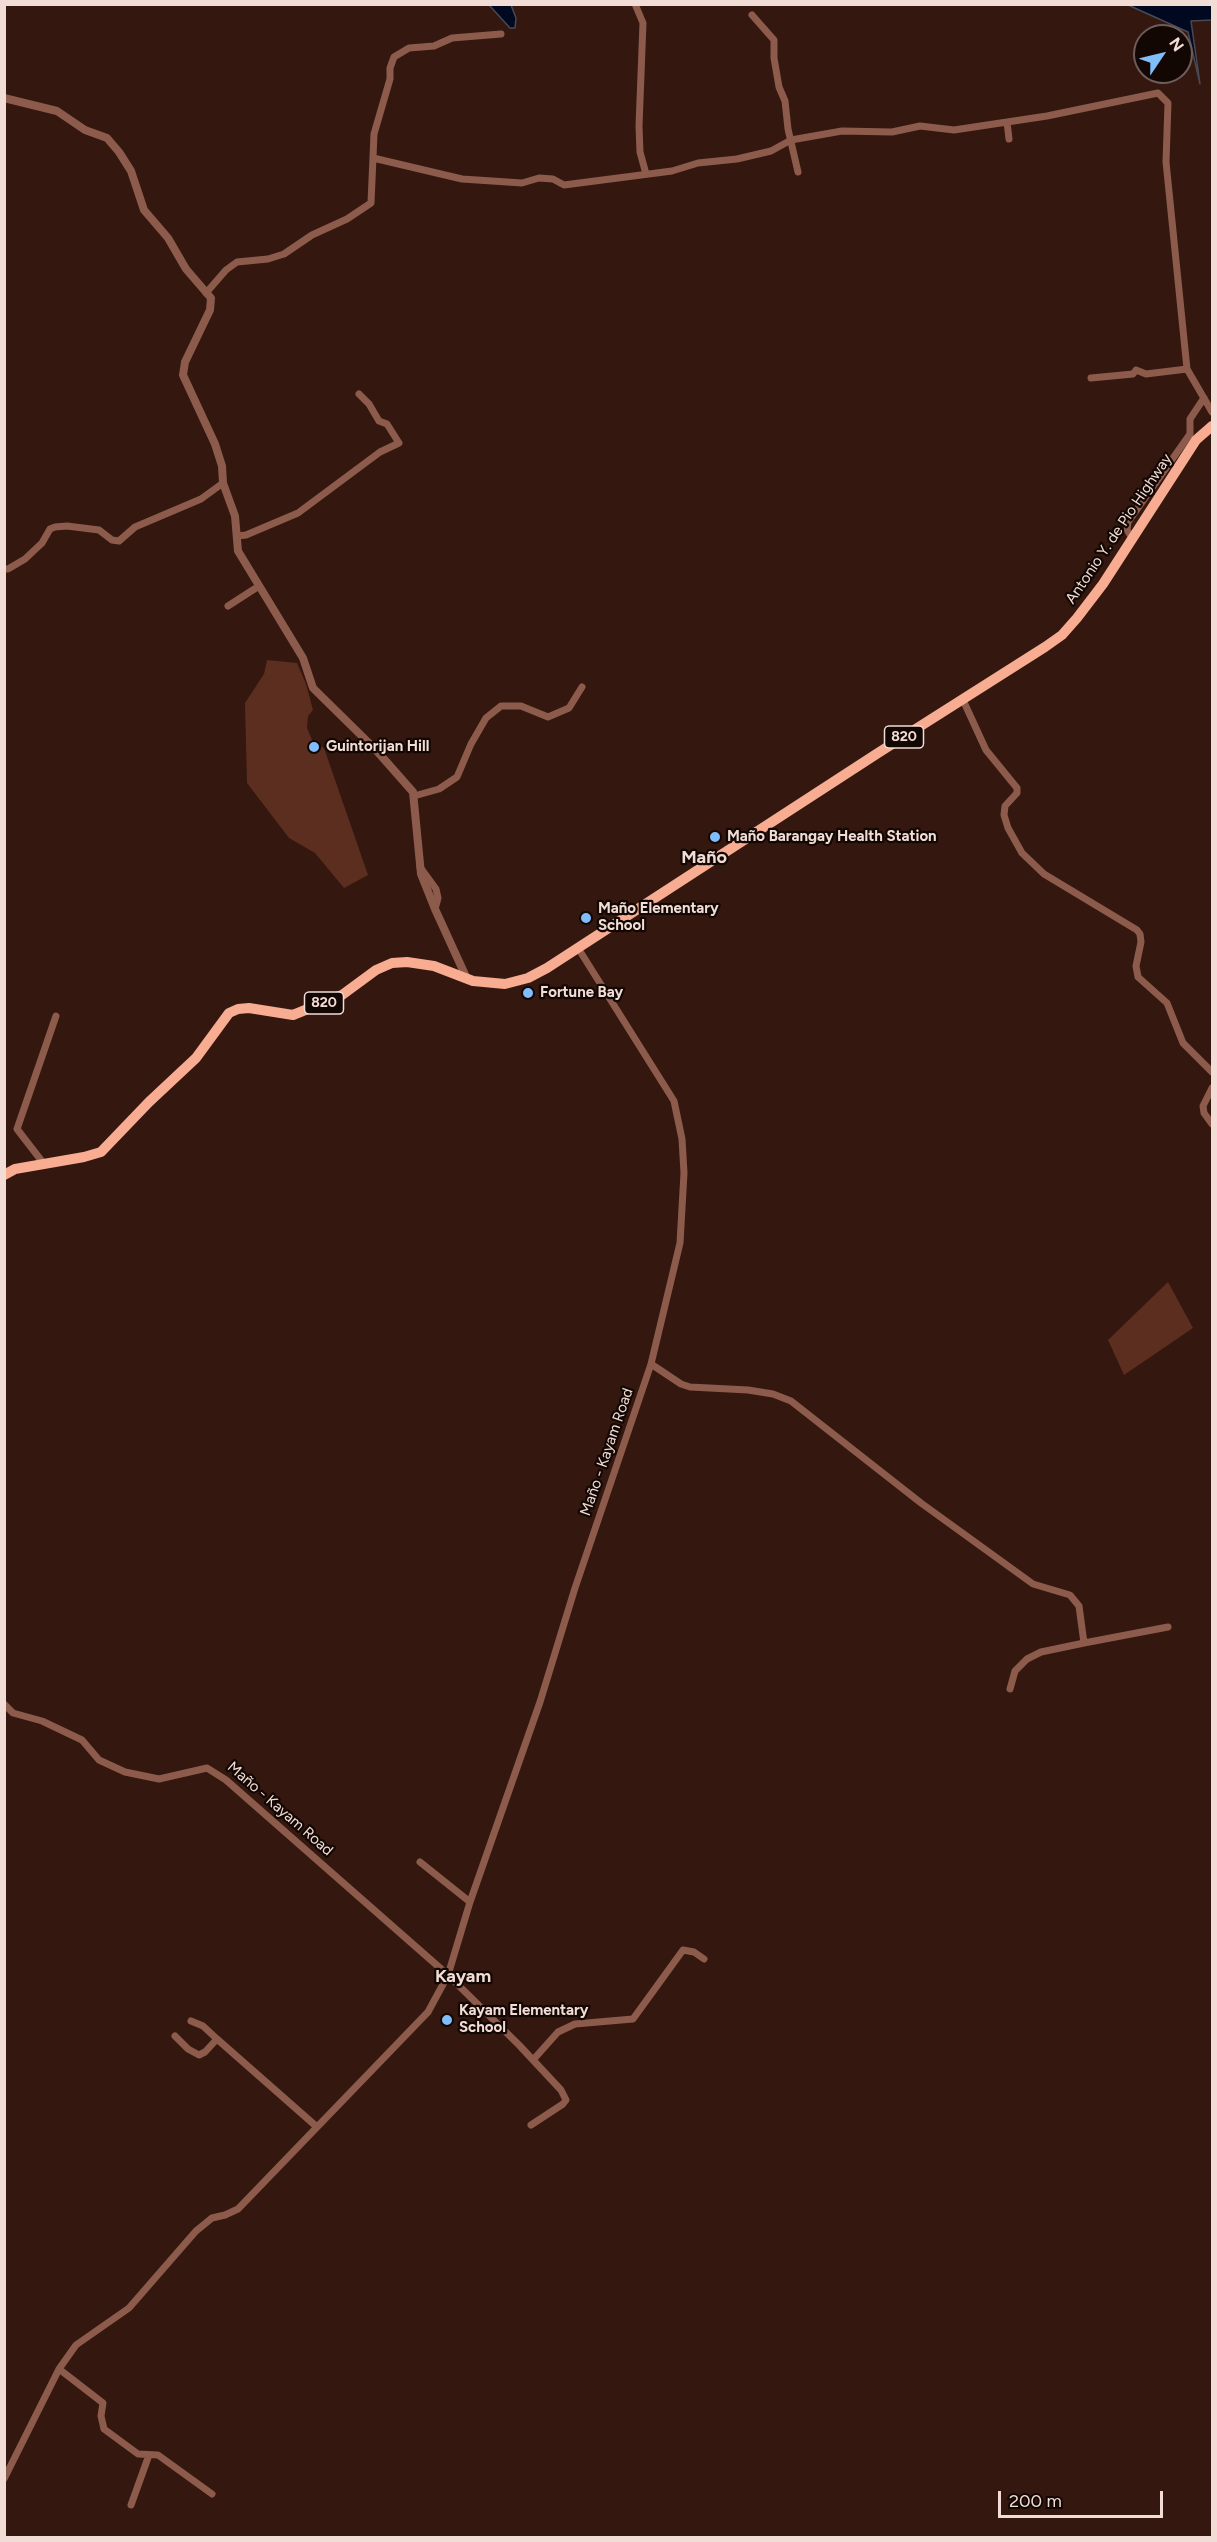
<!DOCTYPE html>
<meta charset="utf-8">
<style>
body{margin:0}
#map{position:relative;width:1217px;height:2542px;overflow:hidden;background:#34170e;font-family:Figtree,sans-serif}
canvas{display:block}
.frame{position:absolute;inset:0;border:6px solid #f1ddd6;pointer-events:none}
.north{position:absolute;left:1133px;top:24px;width:60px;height:60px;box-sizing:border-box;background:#130704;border:2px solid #6c5d58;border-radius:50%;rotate:55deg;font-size:16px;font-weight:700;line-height:24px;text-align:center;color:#f1ddd6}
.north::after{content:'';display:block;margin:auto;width:21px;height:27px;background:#80bdfa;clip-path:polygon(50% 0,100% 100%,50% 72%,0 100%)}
.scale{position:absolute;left:998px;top:2491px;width:165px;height:27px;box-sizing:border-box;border:3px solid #f1ddd6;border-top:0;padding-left:8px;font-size:18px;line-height:21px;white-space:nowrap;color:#f1ddd6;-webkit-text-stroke:4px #130704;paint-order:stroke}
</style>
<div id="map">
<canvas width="1217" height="2542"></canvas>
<div class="frame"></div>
<div class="north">N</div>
<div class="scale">200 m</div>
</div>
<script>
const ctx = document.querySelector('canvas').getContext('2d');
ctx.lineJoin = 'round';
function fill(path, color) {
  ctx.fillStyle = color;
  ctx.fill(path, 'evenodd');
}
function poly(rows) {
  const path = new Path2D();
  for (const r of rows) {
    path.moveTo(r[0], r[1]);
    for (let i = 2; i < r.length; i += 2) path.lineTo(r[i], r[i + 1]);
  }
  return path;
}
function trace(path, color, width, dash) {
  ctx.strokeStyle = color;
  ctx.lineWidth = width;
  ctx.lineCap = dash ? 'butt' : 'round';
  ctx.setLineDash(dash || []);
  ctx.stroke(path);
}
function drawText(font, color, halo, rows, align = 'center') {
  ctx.font = font + ' Figtree,sans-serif';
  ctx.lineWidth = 4.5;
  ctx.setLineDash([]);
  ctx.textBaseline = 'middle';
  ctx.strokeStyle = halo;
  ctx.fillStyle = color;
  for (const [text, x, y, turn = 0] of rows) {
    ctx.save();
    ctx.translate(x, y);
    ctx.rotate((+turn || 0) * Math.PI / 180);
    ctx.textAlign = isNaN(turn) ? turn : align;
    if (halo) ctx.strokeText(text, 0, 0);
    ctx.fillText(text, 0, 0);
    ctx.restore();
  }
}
fill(poly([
 [267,660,297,663,306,684,313,710,308,716,307,728,313,742,324,748,368,875,344,888,315,853,289,838,247,783,245,703,264,674],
 [1168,1282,1193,1328,1124,1375,1108,1340]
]), '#5c2e1f');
const water = poly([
 [489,5,511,5,516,18,515,28,510,28,489,5],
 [1128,5,1212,5,1212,20,1191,21,1200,84,1188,32,1128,5]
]);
fill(water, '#00091f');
trace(water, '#484956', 1.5);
trace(poly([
 [635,4,643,23,639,126,640,152,646,174],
 [752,15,774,40,774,58,779,87,785,101,788,129,798,172],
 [1007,122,1009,139],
 [373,158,462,179,522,183,539,178,553,179,564,185,672,171,698,163,737,159,771,151,791,140,842,131,892,132,920,126,954,130,1047,116,1158,93,1168,103,1166,162,1187,369,1146,374,1136,370,1133,374,1091,378],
 [206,293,226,270,237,262,268,259,284,254,312,235,347,219,371,203,374,134,390,79,390,68,394,57,409,48,434,46,452,38,501,34],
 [1187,369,1212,412],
 [237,536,246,535,298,513,380,452,399,443,387,424,379,421,369,404,359,394],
 [1132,538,1127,530,1128,522,1190,434,1190,419,1204,398],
 [4,569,8,569,25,559,42,543,50,529,55,527,67,526,99,530,112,540,119,541,135,527,201,499,223,483],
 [228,606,259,586],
 [963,700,986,750,1017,788,1017,793,1005,806,1004,815,1008,828,1022,853,1044,874,1137,930,1140,934,1141,942,1136,966,1138,977,1167,1003,1183,1043,1212,1072],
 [414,796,439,789,457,777,471,744,486,718,501,706,521,706,548,717,569,708,582,687],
 [420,867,436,889,438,898,435,909],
 [1212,1088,1203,1106,1204,1113,1212,1124],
 [44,1164,17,1129,56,1016],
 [651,1364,681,1384,690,1387,748,1390,773,1394,791,1401,921,1503,1033,1584,1070,1595,1079,1606,1084,1643,1041,1652,1027,1659,1015,1671,1010,1689],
 [1084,1643,1168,1627],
 [4,1704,13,1713,42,1721,82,1740,99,1760,125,1772,159,1779,207,1768,226,1780,448,1975,519,2045,561,2090,566,2100,563,2104,531,2125],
 [420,1862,470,1902],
 [191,2021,203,2026,217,2039],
 [175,2036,188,2049,199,2055,205,2052,217,2039,317,2127],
 [533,2060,558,2032,575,2024,633,2019,683,1950,694,1952,704,1959],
 [59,2369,103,2403,101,2416,104,2429,138,2454,158,2455,212,2494],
 [4,2479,59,2369,76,2345,129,2308,196,2231,212,2218,225,2215,238,2209,428,2012,448,1975,470,1902,540,1702,575,1588,651,1364,680,1243,684,1173,682,1139,674,1101,578,948],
 [131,2505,149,2455]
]), '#8c5b4b', 7);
trace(poly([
 [4,98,57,111,85,130,107,138,119,152,131,171,144,210,168,238,186,269,211,298,210,310,185,362,183,375,215,444,222,466,223,483,235,516,238,551,303,658,313,688,376,750,413,792,421,874,435,909,467,979]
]), '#8c5b4b', 8);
trace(poly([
 [4,1175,15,1169,84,1157,101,1152,149,1102,196,1058,229,1013,238,1009,249,1008,293,1015,342,995,376,970,392,963,407,962,434,966,473,981,505,984,528,978,547,968,878,753,1045,647,1062,635,1077,618,1103,584,1196,440,1212,426]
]), '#f8ac92', 10);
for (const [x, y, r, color] of [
 [314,747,6,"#80bdfa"],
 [715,837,6,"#80bdfa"],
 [586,918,6,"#80bdfa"],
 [528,993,6,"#80bdfa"],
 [447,2020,6,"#80bdfa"]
]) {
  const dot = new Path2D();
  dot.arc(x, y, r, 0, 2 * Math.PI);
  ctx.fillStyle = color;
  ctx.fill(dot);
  trace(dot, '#130704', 2);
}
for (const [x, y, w] of [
 [904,737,39],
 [324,1003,39]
]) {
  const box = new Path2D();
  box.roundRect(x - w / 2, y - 11, w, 22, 4.5);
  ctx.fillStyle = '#130704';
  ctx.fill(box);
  trace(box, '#f1ddd6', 1.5);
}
drawText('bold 14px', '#f1ddd6', null, [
 ["820",904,737],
 ["820",324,1003]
]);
drawText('15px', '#f1ddd6', '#130704', [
 ["Antonio Y. de Pio Highway",1119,529,-56],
 ["Maño - Kayam Road",607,1452,-71],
 ["Maño - Kayam Road",280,1809,41]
]);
drawText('bold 15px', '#f1ddd6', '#130704', [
 ["Guintorijan Hill",326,747],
 ["Maño Barangay Health Station",727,837],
 ["Maño Elementary",598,909],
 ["School",598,926],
 ["Fortune Bay",540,993],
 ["Kayam Elementary",459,2011],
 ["School",459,2028]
], 'left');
drawText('bold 18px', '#f1ddd6', '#130704', [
 ["Maño",704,858],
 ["Kayam",463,1977]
]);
</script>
